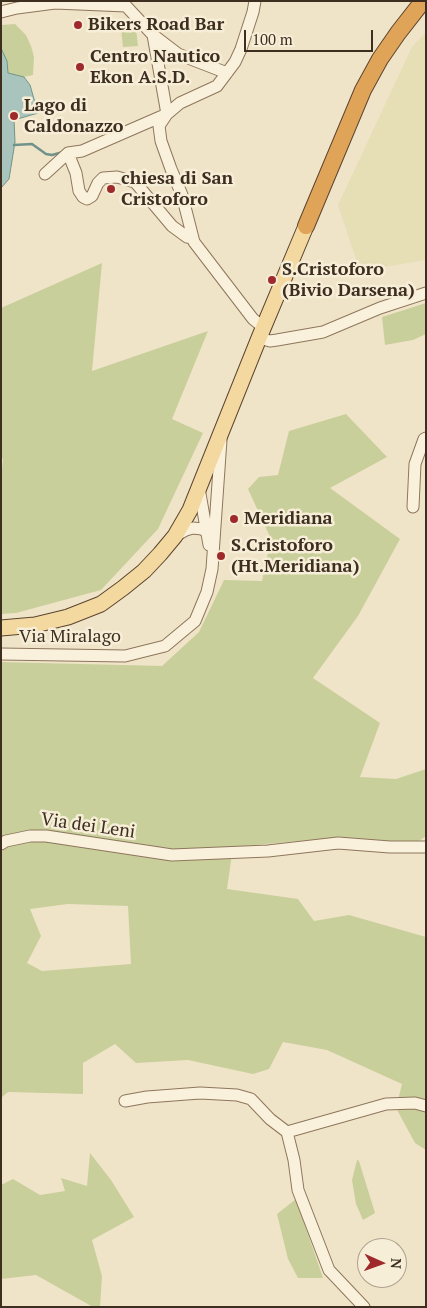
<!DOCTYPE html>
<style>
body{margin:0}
#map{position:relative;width:427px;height:1308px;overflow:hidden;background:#f0e4c8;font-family:"PT Serif",serif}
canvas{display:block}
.frame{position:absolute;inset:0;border:2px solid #3d2e20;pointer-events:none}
.north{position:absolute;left:357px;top:1238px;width:50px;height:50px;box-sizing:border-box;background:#f7eed8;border:1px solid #ada18e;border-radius:50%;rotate:92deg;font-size:14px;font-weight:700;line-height:20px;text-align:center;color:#3d2e20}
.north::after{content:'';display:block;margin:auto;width:18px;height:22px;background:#9e2a2b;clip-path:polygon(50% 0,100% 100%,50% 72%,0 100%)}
.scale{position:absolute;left:244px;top:30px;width:129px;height:22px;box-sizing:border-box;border:2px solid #3d2e20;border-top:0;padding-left:6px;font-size:15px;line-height:18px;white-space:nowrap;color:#3d2e20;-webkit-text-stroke:4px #f7eed8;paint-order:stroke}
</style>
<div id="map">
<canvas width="427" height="1308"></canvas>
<div class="frame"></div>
<div class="north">N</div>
<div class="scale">100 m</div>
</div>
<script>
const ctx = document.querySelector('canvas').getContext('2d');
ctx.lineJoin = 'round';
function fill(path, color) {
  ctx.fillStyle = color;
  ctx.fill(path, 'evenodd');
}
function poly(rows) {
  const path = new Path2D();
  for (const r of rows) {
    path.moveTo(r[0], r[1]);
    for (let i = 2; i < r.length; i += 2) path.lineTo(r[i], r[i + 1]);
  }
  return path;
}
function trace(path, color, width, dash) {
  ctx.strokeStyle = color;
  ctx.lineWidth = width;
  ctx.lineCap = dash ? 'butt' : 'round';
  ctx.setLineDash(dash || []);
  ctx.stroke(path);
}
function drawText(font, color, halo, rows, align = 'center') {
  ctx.font = font + ' "PT Serif",serif';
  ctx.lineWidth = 5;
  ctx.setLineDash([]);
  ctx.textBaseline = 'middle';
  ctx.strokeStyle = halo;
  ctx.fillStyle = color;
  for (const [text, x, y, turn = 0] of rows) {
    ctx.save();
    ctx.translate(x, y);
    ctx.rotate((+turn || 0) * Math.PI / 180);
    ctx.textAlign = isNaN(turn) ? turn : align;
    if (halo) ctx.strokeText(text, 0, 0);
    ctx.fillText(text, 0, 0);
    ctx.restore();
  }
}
fill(poly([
 [426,32,426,260,360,271,338,205,412,47]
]), '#e6deb5');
fill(poly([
 [135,20,138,46,123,47,120,21],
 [15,24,26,35,31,46,34,57,33,75,24,77,8,73,7,61,1,48,1,25],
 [102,263,92,371,208,331,172,419,203,433,158,529,101,590,16,613,1,614,1,480,3,459,1,458,1,308],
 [426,303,426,334,413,340,385,345,382,317],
 [346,414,387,457,330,488,400,539,358,616,313,678,380,723,360,777,396,779,426,769,426,836,419,841,376,842,331,838,233,847,227,889,298,899,314,921,349,915,426,937,426,1150,415,1143,396,1108,402,1084,327,1050,283,1042,269,1069,253,1074,188,1060,136,1063,115,1044,83,1063,83,1094,8,1092,1,1098,1,662,162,666,199,632,224,580,262,581,271,539,248,489,259,477,278,475,289,431],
 [68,904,128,906,131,964,42,971,27,963,41,936,30,909],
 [90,1153,111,1180,134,1217,92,1240,102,1276,100,1307,93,1307,36,1275,1,1279,1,1185,13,1179,40,1195,65,1191,61,1178,87,1186],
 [357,1160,359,1161,375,1213,363,1220,356,1204,352,1180],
 [296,1199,323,1278,298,1278,288,1259,277,1214]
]), '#c9cf9b');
const water = poly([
 [1,48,7,61,8,73,24,77,30,85,38,113,14,120,15,142,9,179,1,188,1,48]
]);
fill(water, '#a9c4bc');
trace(water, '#6f938a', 1);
trace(poly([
 [14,145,32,144,46,154,52,155,63,152]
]), '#6f938a', 2.5);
const minor = poly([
 [255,1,253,12,241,49,235,62,217,86,180,103,167,114,159,126,161,141,171,169,182,195,194,242,253,319,264,328],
 [1,12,17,8,55,3,126,6,153,35,178,54,227,73],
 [153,35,167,114],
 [68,153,76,173,79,191,83,197,87,199,92,196,98,183,103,178,117,177,135,182,172,226,187,237,193,238],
 [68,153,82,151,167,114],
 [45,174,68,153],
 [259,338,270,341,277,340,323,332,380,308,426,293],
 [199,488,209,545],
 [413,507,415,464,424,439,426,438],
 [175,536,186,530,193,528,202,529,208,533],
 [1,654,125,656,165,646,195,621,207,592,212,569,221,440],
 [1,844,6,841,30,836,46,836,172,855,268,851,338,843,390,847,426,847],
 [125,1101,147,1097,200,1093,237,1095,251,1099,270,1119,287,1132],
 [364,1307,329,1270,298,1190,294,1160,287,1132,386,1104,415,1103,426,1106]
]);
const major = poly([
 [1,628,35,625,68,617,101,604,123,588,144,571,160,554,175,536,190,510,259,338,306,226]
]);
const highway = poly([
 [306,226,363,90,380,59,398,33,423,1]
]);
trace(minor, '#8d765c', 13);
trace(major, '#5b4430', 17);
trace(highway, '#5b4430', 18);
trace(minor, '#faf1dc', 11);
trace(major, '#f3d9a0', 15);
trace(highway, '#e0a458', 16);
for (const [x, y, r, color] of [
 [78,25,5,"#9e2a2b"],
 [80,67,5,"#9e2a2b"],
 [14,116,5,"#9e2a2b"],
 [111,189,5,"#9e2a2b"],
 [272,280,5,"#9e2a2b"],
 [234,519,5,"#9e2a2b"],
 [221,556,5,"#9e2a2b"]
]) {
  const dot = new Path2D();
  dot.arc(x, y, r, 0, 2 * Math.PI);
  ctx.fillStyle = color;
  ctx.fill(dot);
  trace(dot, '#f7eed8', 2);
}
drawText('bold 18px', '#3d2e20', '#f7eed8', [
 ["Bikers Road Bar",88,25],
 ["Centro Nautico",90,57],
 ["Ekon A.S.D.",90,78],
 ["Lago di",24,106],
 ["Caldonazzo",24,127],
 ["chiesa di San",121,179],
 ["Cristoforo",121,200],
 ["S.Cristoforo",282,270],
 ["(Bivio Darsena)",282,291],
 ["Meridiana",244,519],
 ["S.Cristoforo",231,546],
 ["(Ht.Meridiana)",231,567]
], 'left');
drawText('18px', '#3d2e20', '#f7eed8', [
 ["Via Miralago",70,637],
 ["Via dei Leni",88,826,8]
]);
</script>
